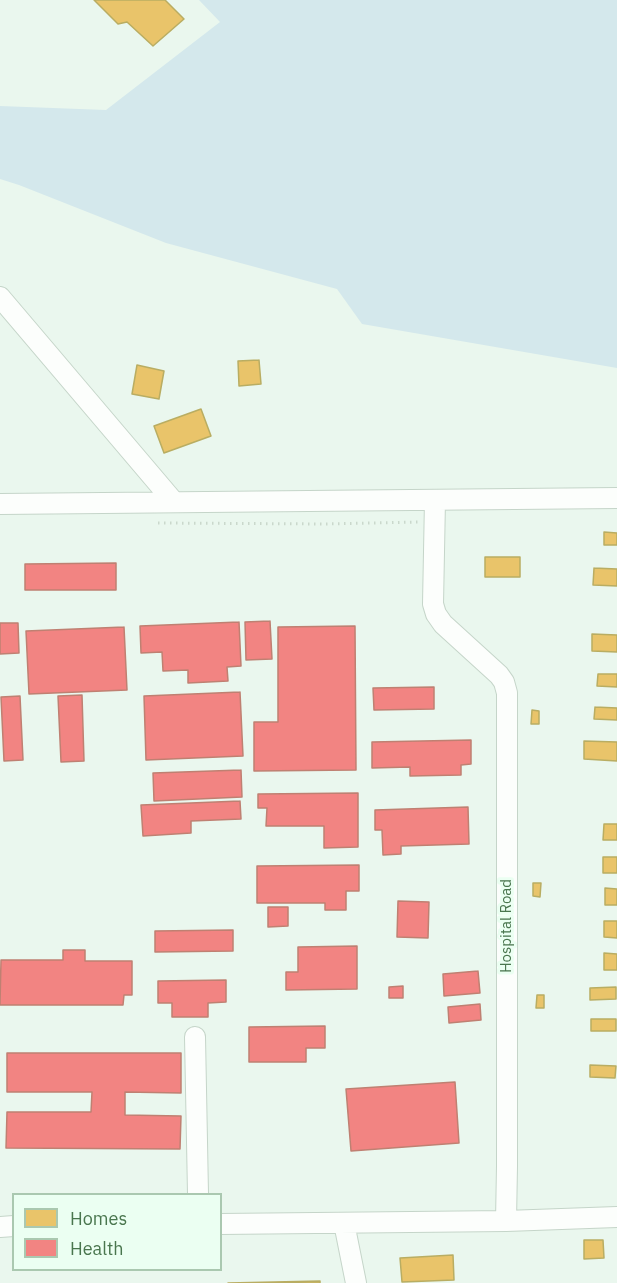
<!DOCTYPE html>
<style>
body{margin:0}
#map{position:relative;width:617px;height:1283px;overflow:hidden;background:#eaf7ee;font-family:"IBM Plex Sans",sans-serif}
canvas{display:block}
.legend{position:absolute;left:12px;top:1193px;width:210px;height:78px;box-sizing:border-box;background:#ebfff2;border:2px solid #aac8b0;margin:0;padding:8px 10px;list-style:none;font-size:18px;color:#49764e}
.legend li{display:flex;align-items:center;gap:12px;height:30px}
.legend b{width:30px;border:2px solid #aac8b0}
</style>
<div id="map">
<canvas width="617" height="1283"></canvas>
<ul class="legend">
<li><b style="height:16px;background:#e9c46a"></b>Homes</li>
<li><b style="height:16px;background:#f28482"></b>Health</li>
</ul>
</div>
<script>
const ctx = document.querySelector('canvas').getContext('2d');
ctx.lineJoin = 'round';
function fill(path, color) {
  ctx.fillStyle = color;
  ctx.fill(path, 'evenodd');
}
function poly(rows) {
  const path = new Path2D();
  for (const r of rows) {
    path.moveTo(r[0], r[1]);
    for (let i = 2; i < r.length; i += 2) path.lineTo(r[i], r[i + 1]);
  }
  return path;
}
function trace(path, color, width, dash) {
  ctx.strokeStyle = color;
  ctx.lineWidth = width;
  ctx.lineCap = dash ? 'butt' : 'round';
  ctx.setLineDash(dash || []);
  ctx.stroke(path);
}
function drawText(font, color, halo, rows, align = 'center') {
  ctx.font = font + ' "IBM Plex Sans",sans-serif';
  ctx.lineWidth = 6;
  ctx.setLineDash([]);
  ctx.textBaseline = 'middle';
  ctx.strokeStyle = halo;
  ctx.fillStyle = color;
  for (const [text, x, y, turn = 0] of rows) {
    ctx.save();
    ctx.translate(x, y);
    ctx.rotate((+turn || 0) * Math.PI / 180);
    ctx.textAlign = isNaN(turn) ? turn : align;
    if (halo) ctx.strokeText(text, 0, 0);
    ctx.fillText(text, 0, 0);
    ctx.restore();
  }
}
fill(poly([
 [199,0,617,0,617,368,362,324,337,289,166,243,19,185,0,179,0,106,106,110,220,22]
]), '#d4e8ec');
const homes = poly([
 [94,0,165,0,184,19,153,46,127,22,118,24,94,0],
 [259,360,261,384,239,386,238,361,259,360],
 [137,365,164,371,159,399,132,394,137,365],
 [201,409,211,436,164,453,154,426,201,409],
 [604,532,617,533,617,545,604,545,604,532],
 [485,557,520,557,520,577,485,577,485,557],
 [594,568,617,569,617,586,593,585,594,568],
 [592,634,617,635,617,652,592,651,592,634],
 [598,674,617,674,617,687,597,686,598,674],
 [595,707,617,708,617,720,594,719,595,707],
 [532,710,539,711,539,724,531,724,532,710],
 [584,741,617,742,617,761,584,759,584,741],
 [604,824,617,824,617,840,603,840,604,824],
 [603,857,617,857,617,873,603,873,603,857],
 [533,883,541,883,540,897,533,896,533,883],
 [605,888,617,889,617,905,605,905,605,888],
 [604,921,617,921,617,938,604,937,604,921],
 [604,953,617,954,617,970,604,970,604,953],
 [616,987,616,999,590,1000,590,988,616,987],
 [537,995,544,995,544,1008,536,1008,537,995],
 [591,1019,616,1019,616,1031,591,1031,591,1019],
 [590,1065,616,1066,615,1078,590,1077,590,1065],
 [584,1240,603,1240,604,1258,584,1259,584,1240],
 [453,1255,454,1280,402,1282,400,1258,453,1255],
 [320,1281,320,1283,228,1283,320,1281]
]);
fill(homes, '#e9c46a');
trace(homes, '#b9ad62', 1.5);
const health = poly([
 [116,563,116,590,25,590,25,564,116,563],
 [270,621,272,659,246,660,245,622,270,621],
 [239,622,241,666,227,667,228,681,188,683,188,670,163,671,162,652,141,653,140,626,239,622],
 [0,623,18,623,19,653,0,654,0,623],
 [355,626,356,770,254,771,254,722,278,722,278,627,355,626],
 [124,627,127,690,29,694,26,631,124,627],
 [434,687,434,709,374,710,373,688,434,687],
 [240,692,243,756,146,760,144,696,240,692],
 [82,695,84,761,61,762,58,696,82,695],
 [20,696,23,760,4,761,1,697,20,696],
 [471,740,471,764,461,765,461,775,410,776,410,767,372,768,372,742,471,740],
 [241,770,242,797,154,801,153,773,241,770],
 [358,793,358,847,324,848,324,826,266,826,267,808,258,808,258,794,358,793],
 [240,801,241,819,191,821,191,833,143,836,141,805,240,801],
 [468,807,469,844,401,846,401,854,383,855,382,830,375,830,375,810,468,807],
 [359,865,359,891,346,891,346,910,325,910,325,903,257,903,257,866,359,865],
 [398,901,429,902,428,938,397,937,398,901],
 [268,907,288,907,288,926,268,927,268,907],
 [233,930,233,951,155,952,155,931,233,930],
 [357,946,357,989,286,990,286,972,298,972,298,947,357,946],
 [63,950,85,950,85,961,132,961,132,995,124,995,123,1005,0,1005,1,960,63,960,63,950],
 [478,971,480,993,444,996,443,974,478,971],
 [226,980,226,1002,208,1003,208,1017,172,1017,172,1003,158,1003,158,981,226,980],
 [403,986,403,998,389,998,389,987,403,986],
 [480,1004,481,1020,449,1023,448,1007,480,1004],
 [325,1026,325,1048,306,1048,306,1062,249,1062,249,1027,325,1026],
 [7,1053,181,1053,181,1093,125,1092,125,1115,181,1116,180,1149,6,1148,7,1112,91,1112,92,1092,7,1092,7,1053],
 [455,1082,459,1143,351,1151,346,1089,455,1082]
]);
fill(health, '#f28482');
trace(health, '#bf8072', 1.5);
const minor = poly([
 [0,297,174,502],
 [0,504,617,498],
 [195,1037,198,1194],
 [506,1221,617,1217],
 [344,1223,356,1283],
 [220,1224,506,1221,507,1166,507,693,504,682,499,675,443,624,436,614,433,604,435,500],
 [0,1227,14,1226]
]);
trace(minor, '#c5d5c9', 22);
trace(poly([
 [158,523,325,524,418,522]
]), '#cad8cc', 3, [1.5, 4.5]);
trace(minor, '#fcfefc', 20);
drawText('15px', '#49764e', '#ebfff2', [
 ["Hospital Road",507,926,-90]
]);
</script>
